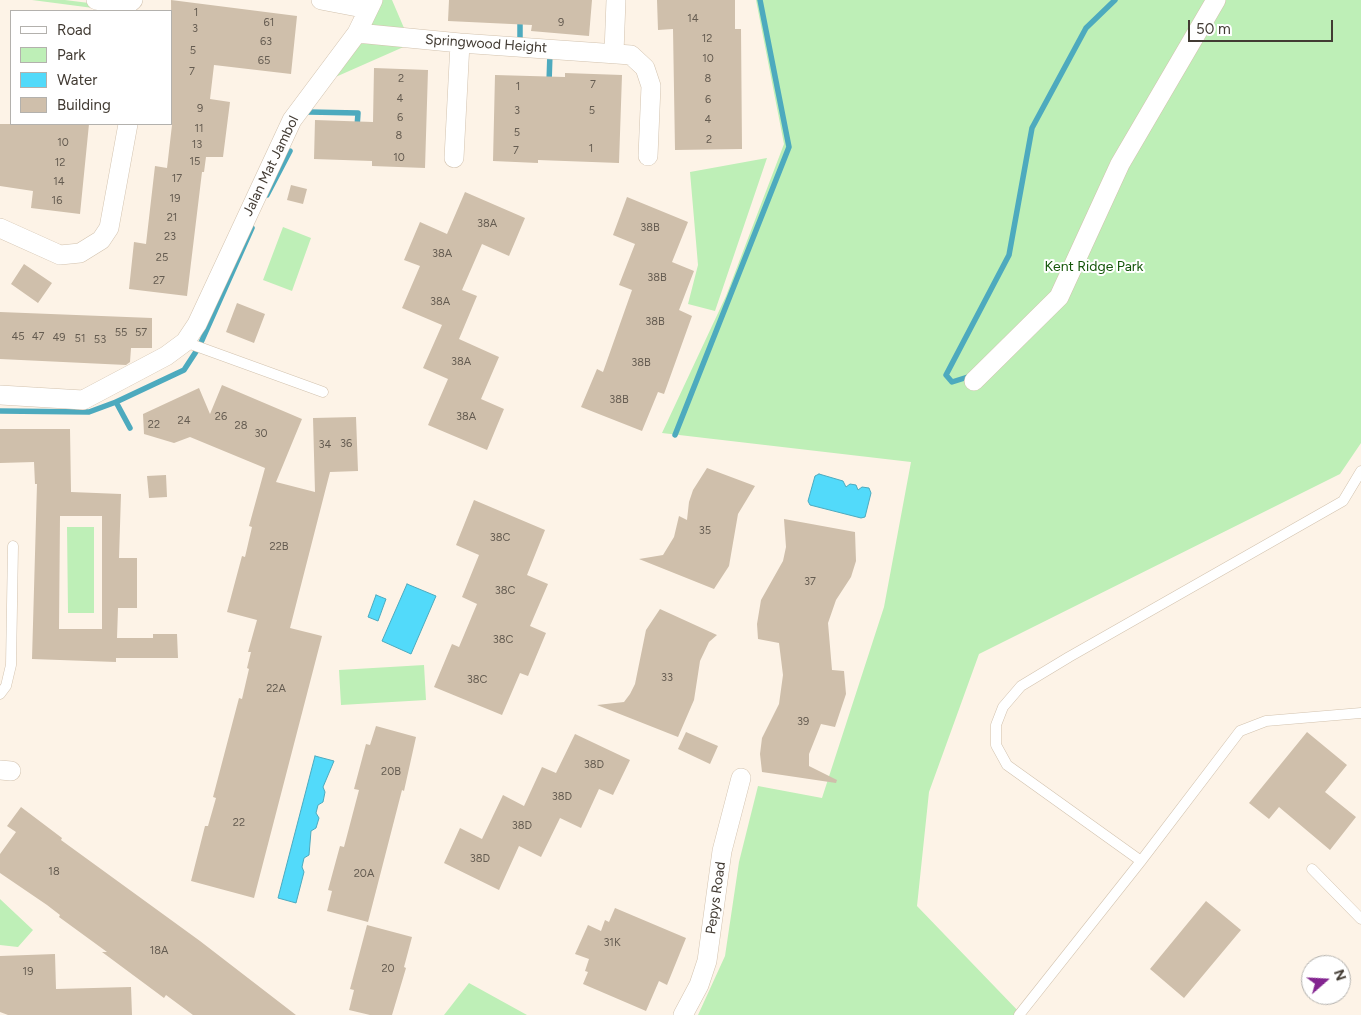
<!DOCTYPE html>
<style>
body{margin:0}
#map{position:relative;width:1361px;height:1015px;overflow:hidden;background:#fdf3e7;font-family:Figtree,sans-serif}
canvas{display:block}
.legend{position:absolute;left:10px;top:10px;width:162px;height:115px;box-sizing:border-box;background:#fff;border:1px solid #b3b1ad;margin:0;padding:6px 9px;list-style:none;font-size:15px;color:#423b33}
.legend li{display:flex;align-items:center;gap:10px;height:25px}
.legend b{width:25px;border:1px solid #b3b1ad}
.north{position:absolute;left:1301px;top:955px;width:50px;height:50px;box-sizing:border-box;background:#fff;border:1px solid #b3b1ad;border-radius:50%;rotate:71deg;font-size:14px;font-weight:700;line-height:20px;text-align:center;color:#423b33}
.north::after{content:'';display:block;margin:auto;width:18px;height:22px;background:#832590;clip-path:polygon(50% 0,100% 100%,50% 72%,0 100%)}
.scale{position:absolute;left:1188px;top:20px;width:145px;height:22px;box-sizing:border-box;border:2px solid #423b33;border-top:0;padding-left:6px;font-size:15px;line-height:18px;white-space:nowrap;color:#423b33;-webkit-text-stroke:4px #fff;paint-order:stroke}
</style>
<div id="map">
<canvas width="1361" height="1015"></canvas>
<ul class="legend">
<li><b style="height:6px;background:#fff"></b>Road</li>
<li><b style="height:14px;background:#beefb7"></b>Park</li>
<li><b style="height:14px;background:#52dafa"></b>Water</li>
<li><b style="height:14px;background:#cfbfab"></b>Building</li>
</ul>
<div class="north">N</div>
<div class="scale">50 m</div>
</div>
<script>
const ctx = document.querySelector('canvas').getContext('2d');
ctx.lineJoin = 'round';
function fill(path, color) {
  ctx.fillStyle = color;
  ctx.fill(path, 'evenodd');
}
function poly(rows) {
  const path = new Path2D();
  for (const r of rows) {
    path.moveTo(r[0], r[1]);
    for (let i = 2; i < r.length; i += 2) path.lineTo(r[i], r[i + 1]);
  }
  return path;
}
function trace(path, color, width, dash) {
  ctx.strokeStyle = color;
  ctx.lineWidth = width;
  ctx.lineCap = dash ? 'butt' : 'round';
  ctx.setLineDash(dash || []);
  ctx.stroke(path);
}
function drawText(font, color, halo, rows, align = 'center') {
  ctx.font = font + ' Figtree,sans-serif';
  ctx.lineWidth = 4;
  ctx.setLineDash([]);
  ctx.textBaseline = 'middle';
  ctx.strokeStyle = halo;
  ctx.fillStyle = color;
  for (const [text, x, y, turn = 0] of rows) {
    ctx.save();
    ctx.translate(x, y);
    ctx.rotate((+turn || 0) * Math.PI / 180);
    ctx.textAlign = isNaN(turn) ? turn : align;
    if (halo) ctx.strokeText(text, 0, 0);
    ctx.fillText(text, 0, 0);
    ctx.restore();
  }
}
fill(poly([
 [32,0,65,0,121,7,116,11],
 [382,0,392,0,404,28,369,25],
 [756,0,1361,0,1361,443,1340,474,979,654,929,792,917,906,1022,1015,698,1015,725,956,739,862,758,786,822,798,884,607,911,462,662,433,726,296,784,144],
 [361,41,408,45,331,79],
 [767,158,715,311,688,304,698,265,690,172],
 [283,227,311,238,292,291,263,280],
 [67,527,94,527,94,613,68,613],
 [424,665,426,700,341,705,339,670],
 [0,899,33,930,18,947,0,945],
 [469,983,527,1015,444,1015]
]), '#beefb7');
const water = poly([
 [819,474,843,481,846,487,850,484,856,485,858,490,862,487,869,488,871,493,865,517,861,518,810,505,808,501,815,476,819,474],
 [407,584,436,596,411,654,382,641,407,584],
 [376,595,386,599,378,621,368,617,376,595],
 [315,756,334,761,323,787,325,792,323,802,318,805,316,813,319,818,316,828,311,831,309,855,304,858,302,867,304,872,296,903,278,898,315,756]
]);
fill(water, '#52dafa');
trace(water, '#4daabe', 1);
trace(poly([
 [520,40,520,18],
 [549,83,550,53],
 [309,112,358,113,357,127],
 [267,195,290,151],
 [971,376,952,382,946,375,1009,255,1032,128,1086,28,1115,0],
 [116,402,130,428],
 [0,411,89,412,116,402,184,370,199,347,252,228],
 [675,435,789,147,760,0]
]), '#4daabe', 5.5);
fill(poly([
 [171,0,297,16,291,74,214,65,210,99,230,102,223,157,206,157,204,172,202,172,187,296,129,289,134,242,146,244,155,166,167,168,172,125],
 [449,0,592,0,589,36,531,31,532,25,448,21],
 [657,0,735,0,735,29,741,29,742,149,675,150,673,29,658,30],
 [374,68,428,70,425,168,372,166,372,161,314,159,315,120,373,122],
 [565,73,622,75,619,163,538,160,538,163,493,161,495,75,565,77],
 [0,124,89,124,80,214,31,208,33,191,0,186],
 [291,185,307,189,303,204,287,200],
 [465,192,525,218,509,256,482,244,462,290,477,296,459,339,499,357,481,399,504,409,487,450,428,425,448,379,423,368,442,325,402,308,420,266,404,260,420,222,447,234],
 [627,197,688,222,672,262,694,271,679,310,692,316,664,394,658,392,642,431,581,407,597,369,603,372,632,290,619,285,635,244,613,235],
 [24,264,52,283,38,303,11,284],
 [237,303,265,314,254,343,226,332],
 [0,312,152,318,152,348,131,348,130,362,126,365,0,359],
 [222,385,302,419,276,482,315,492,313,418,356,417,358,471,330,472,290,628,322,636,254,898,191,881,205,826,208,826,216,798,213,797,239,698,242,699,249,669,247,668,251,652,248,652,257,620,227,612,242,556,245,557,252,527,249,526,265,468,190,437,174,443,144,434,143,414,199,388,210,414],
 [0,429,70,429,71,492,121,494,119,558,137,558,137,608,118,608,117,638,153,638,153,634,177,634,178,658,116,658,116,662,32,659,37,484,35,484,34,462,0,463],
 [60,516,102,516,102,629,59,629],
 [707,468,755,486,738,514,729,566,714,589,639,559,663,555,674,537,679,516,687,520,689,502,693,490],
 [166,475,167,497,149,498,147,476],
 [474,500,545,530,527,575,548,584,530,626,546,633,528,676,520,673,502,715,434,687,452,644,459,647,477,604,462,597,479,555,456,545],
 [784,519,855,532,856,561,851,577,836,600,828,623,832,670,844,671,846,694,835,727,821,724,809,754,809,766,837,780,836,783,762,772,760,754,762,738,779,704,783,675,779,643,758,639,757,624,761,600,783,561,786,547],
 [660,609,717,635,709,642,700,661,694,700,678,737,597,705,624,702,630,694,635,684,646,630],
 [376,726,416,737,404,791,402,790,368,922,327,911,332,891,328,890,340,846,344,847,359,790,354,789,366,744,370,745],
 [686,732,718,746,710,764,678,749],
 [1307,732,1347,765,1325,792,1356,817,1330,850,1279,807,1269,819,1249,803],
 [575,734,630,760,613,795,599,789,581,828,560,818,541,857,519,846,499,890,444,863,460,828,482,839,503,795,524,806,542,767,556,773],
 [21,807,62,838,61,840,200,941,296,1015,193,1015,166,995,164,998,102,952,107,952,59,917,60,915,47,905,0,873,0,854,16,832,7,826],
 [1206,901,1241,930,1184,998,1150,969],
 [615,908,686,938,667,985,659,981,646,1011,583,984,588,972,585,971,589,959,575,954,588,925,601,931,605,920,609,922],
 [367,925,412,937,404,967,406,968,392,1015,370,1015,349,1010,354,990,350,989],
 [55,954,56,989,131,987,132,1015,8,1015,0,1012,0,956]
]), '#cfbfab');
const lane = poly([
 [185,342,323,392],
 [0,694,6,686,11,665,13,546],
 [1141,861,1007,765,996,745,996,725,1003,707,1021,686,1069,657,1343,501,1361,471],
 [1312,869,1361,919],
 [1019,1015,1141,861,1240,731,1266,721,1361,713]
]);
const street = poly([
 [96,0,127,5,133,0],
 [321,0,368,9],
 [357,33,460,43,631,55,645,68,651,86,648,156],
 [614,53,616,0],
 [454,158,460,43],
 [0,228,60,255,80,253,101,240,109,228,128,124],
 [974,381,1059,297,1120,164,1216,0],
 [0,395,83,400,166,356,185,342,197,324,292,120,357,33,373,0],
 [0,770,11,771],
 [683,1015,699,985,707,961,722,851,741,778]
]);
trace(lane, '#d2c2ae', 11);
trace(street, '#d2c2ae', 20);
trace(lane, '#fff', 10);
trace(street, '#fff', 19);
drawText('11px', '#655c51', null, [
 ["1",196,13],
 ["14",693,19],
 ["61",269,23],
 ["9",561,23],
 ["3",195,29],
 ["12",707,39],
 ["63",266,42],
 ["5",193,51],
 ["10",708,59],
 ["65",264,61],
 ["7",192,72],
 ["2",401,79],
 ["8",708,79],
 ["7",593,85],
 ["1",518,87],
 ["4",400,99],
 ["6",708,100],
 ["9",200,109],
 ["3",517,111],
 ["5",592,111],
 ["6",400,118],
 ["4",708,120],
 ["11",199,129],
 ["5",517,133],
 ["8",399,136],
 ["2",709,140],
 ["10",63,143],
 ["13",197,145],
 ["1",591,149],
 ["7",516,151],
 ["10",399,158],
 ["15",195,162],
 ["12",60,163],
 ["17",177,179],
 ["14",59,182],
 ["19",175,199],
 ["16",57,201],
 ["21",172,218],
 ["38A",487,224],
 ["38B",650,228],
 ["23",170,237],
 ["38A",442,254],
 ["25",162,258],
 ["38B",657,278],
 ["27",159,281],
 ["38A",440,302],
 ["38B",655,322],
 ["55",121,333],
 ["57",141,333],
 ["45",18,337],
 ["47",38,337],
 ["49",59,338],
 ["51",80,339],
 ["53",100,340],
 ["38A",461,362],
 ["38B",641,363],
 ["38B",619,400],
 ["26",221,417],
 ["38A",466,417],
 ["24",184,421],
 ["22",154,425],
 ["28",241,426],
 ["30",261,434],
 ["36",346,444],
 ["34",325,445],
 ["35",705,531],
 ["38C",500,538],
 ["22B",279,547],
 ["37",810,582],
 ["38C",505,591],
 ["38C",503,640],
 ["33",667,678],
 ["38C",477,680],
 ["22A",276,689],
 ["39",803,722],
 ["38D",594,765],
 ["20B",391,772],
 ["38D",562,797],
 ["22",239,823],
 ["38D",522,826],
 ["38D",480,859],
 ["18",54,872],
 ["20A",364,874],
 ["31K",612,943],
 ["18A",159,951],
 ["20",388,969],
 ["19",28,972]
]);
drawText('14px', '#423b33', '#fff', [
 ["Springwood Height",486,44,4],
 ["Jalan Mat Jambol",271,166,-64],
 ["Pepys Road",716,898,-82]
]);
drawText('14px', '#135508', '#fff', [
 ["Kent Ridge Park",1094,267]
]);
</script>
